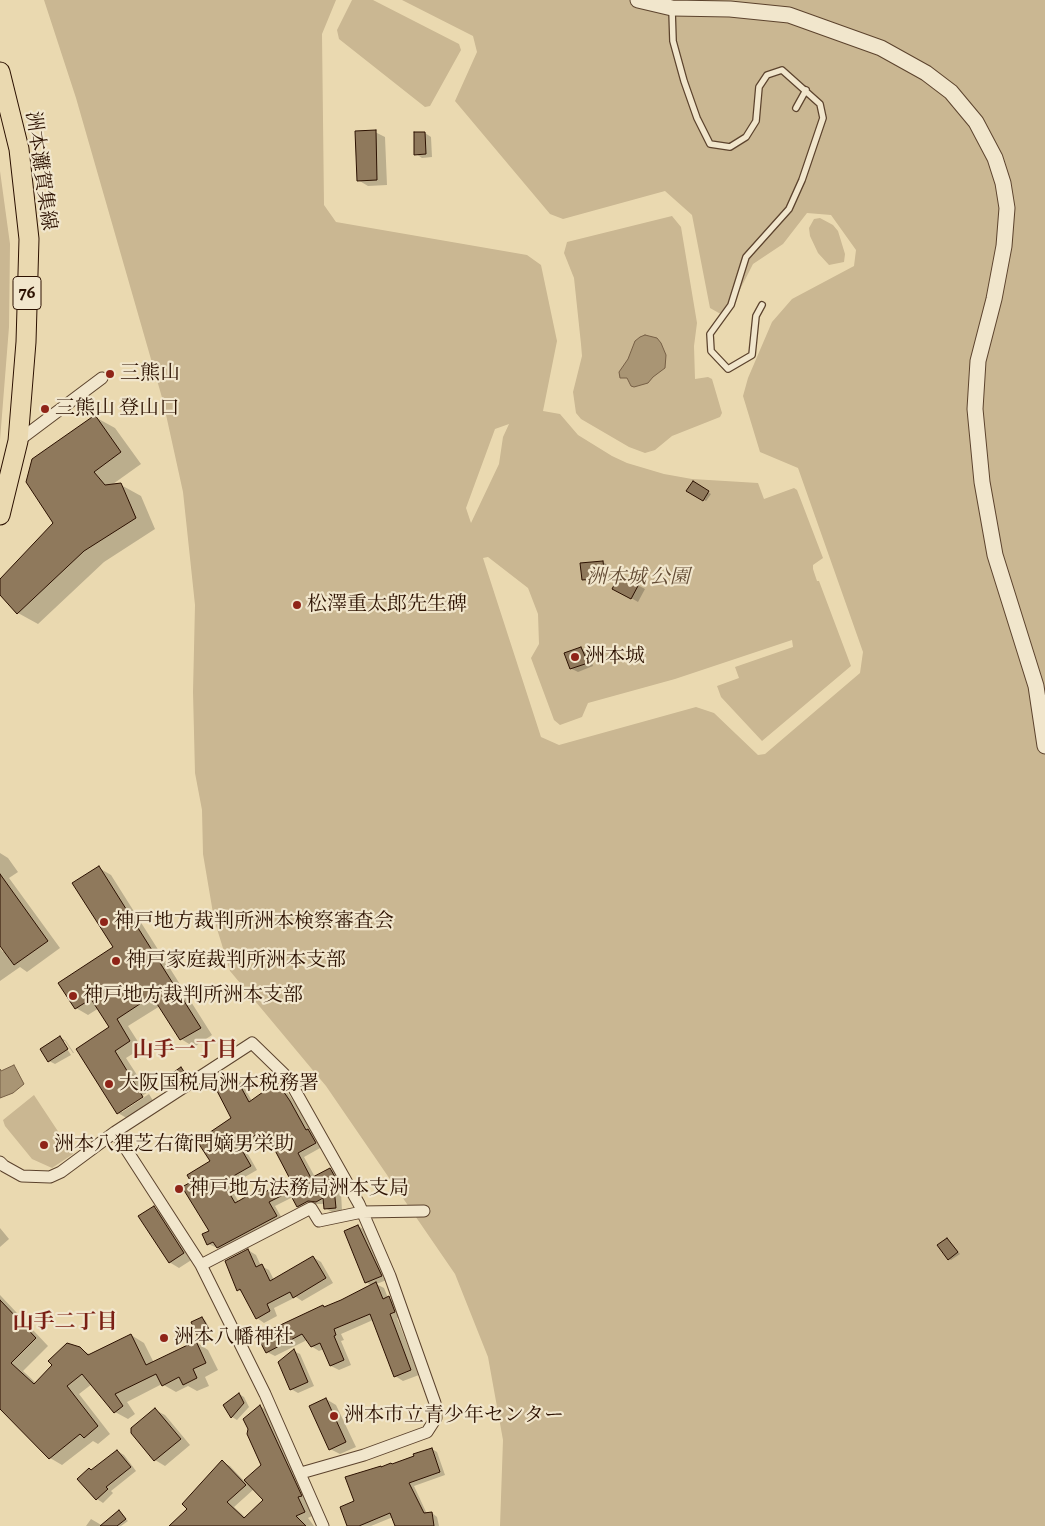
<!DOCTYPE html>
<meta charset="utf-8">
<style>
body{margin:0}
canvas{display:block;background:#ead9b0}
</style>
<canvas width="1045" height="1526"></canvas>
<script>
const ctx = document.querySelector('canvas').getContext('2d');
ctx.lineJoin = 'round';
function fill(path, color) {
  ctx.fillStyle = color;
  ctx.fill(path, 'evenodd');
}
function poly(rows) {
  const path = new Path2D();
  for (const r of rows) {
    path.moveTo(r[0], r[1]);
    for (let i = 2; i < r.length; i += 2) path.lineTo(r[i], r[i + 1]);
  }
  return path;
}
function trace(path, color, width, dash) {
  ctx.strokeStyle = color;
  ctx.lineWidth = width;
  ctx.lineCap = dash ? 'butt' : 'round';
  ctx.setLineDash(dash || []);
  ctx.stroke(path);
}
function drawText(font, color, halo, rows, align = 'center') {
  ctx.font = font + ' Alegreya,"Noto Serif JP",serif';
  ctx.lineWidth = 4.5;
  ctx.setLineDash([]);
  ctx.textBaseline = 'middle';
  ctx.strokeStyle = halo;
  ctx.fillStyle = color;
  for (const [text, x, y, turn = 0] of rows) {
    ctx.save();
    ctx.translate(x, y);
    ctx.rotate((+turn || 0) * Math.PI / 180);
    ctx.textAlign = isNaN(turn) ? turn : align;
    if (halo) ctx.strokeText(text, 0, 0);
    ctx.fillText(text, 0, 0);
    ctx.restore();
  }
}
fill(poly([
 [44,0,336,0,322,34,324,205,336,222,527,255,541,265,557,341,543,411,560,414,578,435,612,456,627,463,664,474,692,479,758,483,764,499,794,488,797,490,823,558,813,565,813,569,817,581,819,581,851,666,762,741,721,697,717,686,739,678,735,667,793,647,792,640,675,679,588,703,582,717,560,725,554,720,531,658,539,644,538,614,528,588,488,557,483,558,541,737,559,745,696,707,714,713,758,755,765,754,860,673,863,652,798,468,760,452,743,396,748,378,772,322,792,299,854,266,856,250,831,215,807,213,783,244,753,264,726,317,710,308,692,215,665,191,563,219,550,214,455,101,477,52,473,36,402,0,1045,0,1045,1526,500,1526,503,1440,488,1357,455,1274,326,1086,230,971,214,919,203,854,202,810,195,773,193,692,195,605,183,492,163,401,76,98],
 [509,424,503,437,499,464,471,523,466,508,495,429],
 [352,0,373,0,459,44,461,50,430,106,425,107,339,39,337,30],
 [0,171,10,244,9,327,0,440],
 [672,216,681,227,697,323,694,346,695,379,708,377,712,379,722,413,720,417,672,436,655,450,645,453,629,447,581,419,576,413,573,392,582,356,581,344,574,278,564,253,567,242],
 [820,218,833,225,838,231,845,254,844,262,829,265,818,253,810,236,809,228,814,219],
 [34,1095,73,1154,52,1168,32,1159,5,1126,3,1120]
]), '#cab792');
const water = poly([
 [645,335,657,338,661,343,666,355,665,368,653,377,648,383,634,387,631,386,627,378,620,378,619,372,628,359,635,341,640,337,645,335],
 [14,1065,24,1084,13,1093,0,1098,0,1069,1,1071,14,1065]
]);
fill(water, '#a99574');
trace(water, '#776046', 1);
fill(poly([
 [375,132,385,137,387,185,368,186,358,180],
 [425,133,431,137,432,157,422,158,416,154],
 [95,417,115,428,141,464,113,484,114,485,121,485,141,496,155,529,104,562,38,624,18,613,0,594,0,581,54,523],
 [693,483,711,494,706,501,688,490],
 [603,562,609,566,611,581,589,583,583,579],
 [621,576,645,589,638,602,614,588],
 [581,648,588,652,593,666,578,672,572,669,566,654],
 [0,853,8,858,18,872,9,878,60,948,27,972,20,967,0,981,0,948,3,952,14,944,0,924],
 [99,868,111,875,212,1035,194,1047,181,1039,160,1006,128,1026,142,1048,126,1058,148,1092,122,1109,122,1112,149,1094,155,1104,130,1120,118,1113,111,1028,99,1008,88,1015,76,1008,115,948],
 [60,1037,66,1041,74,1053,73,1053,65,1041,62,1041,71,1055,55,1064,49,1061],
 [181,1069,189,1078,181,1083,178,1082],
 [235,1078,241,1082,252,1101,277,1084,284,1088,297,1106,311,1132,315,1134,322,1147,304,1157,315,1177,330,1169,337,1173,346,1190,341,1192,342,1211,332,1212,325,1208,325,1204,316,1204,304,1210,297,1206,293,1197,275,1206,283,1220,225,1251,208,1244,211,1231,192,1182,212,1162,233,1119],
 [264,1137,270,1141,271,1140,292,1180,268,1192,263,1189,239,1202,229,1186,257,1170,245,1149],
 [154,1208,164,1213,193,1259,179,1268,169,1262],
 [358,1226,365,1230,387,1280,376,1284,384,1288,388,1298,397,1302,402,1316,397,1318,419,1375,403,1381,395,1376,373,1320,341,1334,344,1340,341,1341,351,1365,339,1370,331,1366,324,1349,319,1351,311,1346,307,1340,275,1356,267,1352,325,1308,372,1286,366,1282],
 [0,1228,9,1239,0,1247],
 [947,1239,960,1254,951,1260,949,1259],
 [248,1250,256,1255,261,1266,269,1270,274,1280,313,1257,321,1262,333,1283,302,1301,296,1297,274,1308,277,1316,264,1323,257,1318,244,1293,238,1290],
 [0,1295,48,1346,23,1371,36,1383,79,1348,91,1355,131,1335,144,1343,154,1363,196,1342,208,1350,218,1370,205,1377,209,1386,197,1391,188,1386,176,1392,162,1384,127,1402,135,1414,128,1419,115,1412,92,1384,79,1394,110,1434,98,1444,93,1441,62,1465,50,1458,0,1407],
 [202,1318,205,1320,212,1333,202,1338,199,1336],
 [294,1351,300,1354,314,1386,298,1393,291,1389],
 [239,1394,244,1397,249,1407,237,1420,232,1417,225,1405],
 [326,1399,336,1405,356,1447,340,1454,330,1449],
 [260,1406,268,1411,309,1500,306,1502,312,1516,308,1518,314,1526,171,1526,188,1509,222,1462,230,1466,244,1481,262,1465],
 [254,1489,265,1500,246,1518,234,1507],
 [155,1410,165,1415,190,1445,165,1466,155,1460,132,1432],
 [432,1449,437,1452,445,1475,414,1486,427,1514,432,1513,437,1517,439,1526,396,1526,393,1517,371,1526,349,1526,356,1502,383,1468],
 [117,1451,124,1455,136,1471,111,1491,113,1493,103,1503,97,1499,92,1471],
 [119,1512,128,1521,121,1526,117,1526],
 [91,1519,103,1526,86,1526]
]), '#0003');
const building = poly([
 [376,130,377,180,357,181,355,131,376,130],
 [414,132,425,132,426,154,414,155,414,132],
 [95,415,121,452,94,472,105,485,121,483,136,518,84,551,17,614,0,595,0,579,53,523,26,482,32,459,95,415],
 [693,481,709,491,703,501,686,491,693,481],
 [603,561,605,578,582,580,580,563,603,561],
 [620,574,639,584,631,599,612,589,620,574],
 [581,647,588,663,570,669,564,653,581,647],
 [99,866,201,1028,180,1040,152,996,117,1019,130,1041,115,1051,143,1097,117,1114,76,1049,109,1027,91,999,75,1009,58,983,113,947,72,883,99,866],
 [0,874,48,941,14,965,0,946,0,874],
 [60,1036,68,1049,48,1062,40,1049,60,1036],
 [181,1067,187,1076,177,1083,171,1074,181,1067],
 [235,1076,249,1102,277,1082,290,1101,306,1130,308,1129,316,1143,298,1153,311,1178,330,1168,340,1186,334,1188,336,1208,324,1209,323,1198,316,1202,308,1201,297,1207,289,1192,269,1202,277,1216,217,1248,213,1242,207,1245,202,1234,209,1231,182,1187,191,1182,187,1175,210,1161,197,1141,231,1118,215,1087,235,1076],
 [259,1133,262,1138,267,1135,290,1179,265,1192,263,1187,235,1203,223,1182,251,1166,239,1145,259,1133],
 [154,1206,184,1253,169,1263,138,1216,154,1206],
 [358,1225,382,1276,365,1283,344,1231,358,1225],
 [947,1238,958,1252,948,1260,937,1245,947,1238],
 [248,1249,256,1267,262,1264,270,1281,313,1256,326,1278,293,1298,290,1292,267,1304,270,1311,256,1319,240,1289,237,1291,225,1261,248,1249],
 [376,1282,383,1299,389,1296,395,1312,390,1314,411,1370,394,1377,370,1314,334,1329,336,1335,334,1336,344,1360,330,1366,320,1343,311,1347,302,1334,266,1353,257,1336,323,1305,324,1307,341,1300,376,1282],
 [0,1300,36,1338,11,1363,34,1384,52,1365,48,1361,67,1343,80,1347,88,1355,131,1334,146,1365,196,1341,206,1363,193,1369,197,1378,183,1385,179,1377,162,1386,156,1374,115,1394,123,1406,114,1413,82,1374,67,1386,98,1426,84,1438,80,1434,49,1459,0,1409,0,1300],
 [202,1317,210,1331,198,1337,191,1322,202,1317],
 [294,1349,308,1382,290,1390,278,1362,294,1349],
 [239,1393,244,1403,231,1418,223,1405,239,1393],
 [326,1398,346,1442,329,1450,309,1406,326,1398],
 [260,1405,302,1496,298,1497,305,1512,296,1516,306,1526,169,1526,187,1509,182,1504,222,1460,246,1485,227,1502,244,1518,263,1500,244,1480,261,1465,247,1434,248,1429,243,1419,260,1405],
 [155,1408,181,1439,154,1461,131,1433,131,1428,155,1408],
 [432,1448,440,1472,409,1483,424,1513,432,1512,434,1526,395,1526,390,1513,359,1526,347,1526,340,1507,354,1501,345,1477,381,1466,381,1467,391,1463,392,1464,414,1456,413,1454,432,1448],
 [117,1450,131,1467,106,1487,108,1489,96,1500,77,1479,89,1468,91,1470,117,1450],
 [119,1510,126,1519,117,1526,100,1526,119,1510]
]);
fill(building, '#8f795c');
trace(building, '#2c1101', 1);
const service = poly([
 [672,10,673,41,684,81,697,118,710,144,730,147,746,137,756,121,759,87,767,75,782,70,820,104,823,118,802,180,789,209,746,257,731,305,710,334,711,351,728,369,752,355,756,316,762,305],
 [796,108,806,90]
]);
const minor = poly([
 [18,441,102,378],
 [115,1132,201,1265,265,1394,323,1526],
 [0,1162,4,1166,22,1176,50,1177,61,1172,115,1132,252,1043,288,1078,359,1204,390,1276,435,1403,436,1418,427,1432,364,1455,301,1473],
 [201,1265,311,1208,319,1221,362,1212,424,1211]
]);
const tertiary = poly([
 [638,0,672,8,730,9,789,15,881,48,926,73,951,92,976,122,995,158,1003,183,1007,208,1004,246,994,299,978,361,975,409,982,482,995,555,1036,686,1045,746]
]);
const primary = poly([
 [0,72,19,149,29,239,26,342,18,441,0,515]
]);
trace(service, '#5c432d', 8);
trace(minor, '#5c432d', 13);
trace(tertiary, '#5c432d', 17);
trace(primary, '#2c1101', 21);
trace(service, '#f1e6cc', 5.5);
trace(minor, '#f1e6cc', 11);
trace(tertiary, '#f1e6cc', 15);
trace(primary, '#ead9b0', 19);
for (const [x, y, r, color] of [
 [110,374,5,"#8f2418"],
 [45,409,5,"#8f2418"],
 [297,605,5,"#8f2418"],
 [575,657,5,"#8f2418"],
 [104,922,5,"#8f2418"],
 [116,961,5,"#8f2418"],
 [73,996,5,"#8f2418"],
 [109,1084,5,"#8f2418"],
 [44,1145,5,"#8f2418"],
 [179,1189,5,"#8f2418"],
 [164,1338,5,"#8f2418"],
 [334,1416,5,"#8f2418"]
]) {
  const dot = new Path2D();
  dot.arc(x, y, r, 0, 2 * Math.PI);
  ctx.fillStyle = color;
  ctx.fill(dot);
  trace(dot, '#f1e6cc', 2);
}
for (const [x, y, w] of [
 [27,293,28]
]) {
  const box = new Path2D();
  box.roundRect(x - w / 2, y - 16.5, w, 33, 4);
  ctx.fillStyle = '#f1e6cc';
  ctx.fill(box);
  trace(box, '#2c1101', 1);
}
drawText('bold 19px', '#2c1101', null, [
 ["76",27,293]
]);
drawText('20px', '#2c1101', '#f1e6cc', [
 ["洲本灘賀集線",40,171,82]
]);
drawText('20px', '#2c1101', '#f1e6cc', [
 ["三熊山",120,374],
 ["三熊山 登山口",55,409],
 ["松澤重太郎先生碑",307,605],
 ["洲本城",585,657],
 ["神戸地方裁判所洲本検察審査会",114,922],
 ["神戸家庭裁判所洲本支部",126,961],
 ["神戸地方裁判所洲本支部",83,996],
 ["大阪国税局洲本税務署",119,1084],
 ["洲本八狸芝右衛門嫡男栄助",54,1145],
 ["神戸地方法務局洲本支局",189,1189],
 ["洲本八幡神社",174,1338],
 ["洲本市立青少年センター",344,1416]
], 'left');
drawText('italic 20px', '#634b34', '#f1e6cc', [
 ["洲本城 公園",638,578]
]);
drawText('bold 21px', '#7a1f14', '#f1e6cc', [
 ["山手一丁目",185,1051],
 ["山手二丁目",65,1323]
]);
</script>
